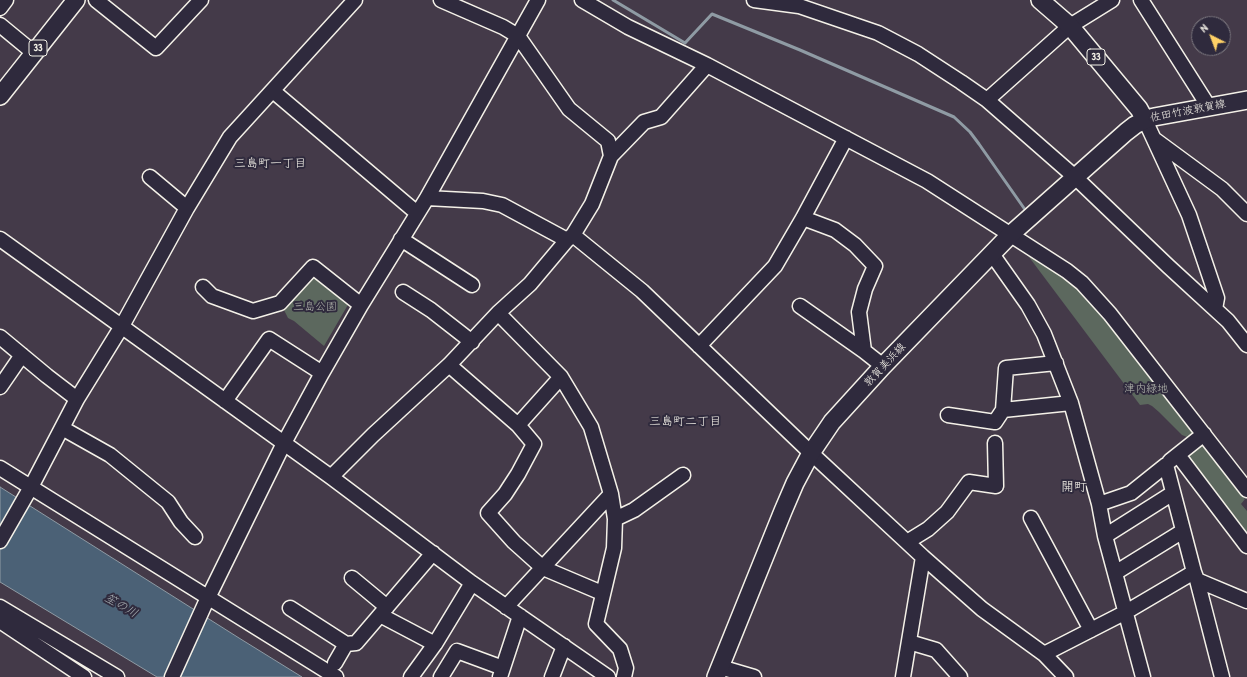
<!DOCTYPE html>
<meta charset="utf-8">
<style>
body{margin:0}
#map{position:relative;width:1247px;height:677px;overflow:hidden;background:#443a49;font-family:"Patrick Hand",sans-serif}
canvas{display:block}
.north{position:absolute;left:1191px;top:16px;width:40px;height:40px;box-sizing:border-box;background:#2f2a3d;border:1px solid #7e7a81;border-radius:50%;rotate:318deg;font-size:11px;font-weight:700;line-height:16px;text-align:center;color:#f4f1e8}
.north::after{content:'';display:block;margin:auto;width:14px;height:18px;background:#ffd166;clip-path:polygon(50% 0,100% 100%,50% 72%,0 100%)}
</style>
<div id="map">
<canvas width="1247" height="677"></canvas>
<div class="north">N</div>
</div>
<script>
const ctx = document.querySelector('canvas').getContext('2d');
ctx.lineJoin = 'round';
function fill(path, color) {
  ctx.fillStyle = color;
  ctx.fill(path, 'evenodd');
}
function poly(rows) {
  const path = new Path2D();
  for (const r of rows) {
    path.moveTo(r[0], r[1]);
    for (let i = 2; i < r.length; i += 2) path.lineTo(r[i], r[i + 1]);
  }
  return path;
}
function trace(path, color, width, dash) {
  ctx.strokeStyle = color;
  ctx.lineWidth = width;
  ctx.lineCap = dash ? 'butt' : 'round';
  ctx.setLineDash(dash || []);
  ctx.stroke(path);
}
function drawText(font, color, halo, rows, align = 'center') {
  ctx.font = font + ' "Patrick Hand","Klee One",sans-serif';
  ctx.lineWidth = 4;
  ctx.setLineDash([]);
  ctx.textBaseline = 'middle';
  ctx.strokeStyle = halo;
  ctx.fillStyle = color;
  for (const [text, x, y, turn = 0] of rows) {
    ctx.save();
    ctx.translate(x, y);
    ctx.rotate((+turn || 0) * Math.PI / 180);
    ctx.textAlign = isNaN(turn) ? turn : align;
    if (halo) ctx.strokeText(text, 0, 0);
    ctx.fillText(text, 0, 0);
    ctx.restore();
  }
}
fill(poly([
 [1026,253,1070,281,1084,294,1103,315,1197,432,1194,437,1187,437,1182,435,1159,412,1152,406,1148,404,1140,405],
 [312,275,349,303,324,346,294,321,288,318,282,306],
 [1198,445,1205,447,1245,499,1241,504,1247,511,1247,540,1185,461,1187,455]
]), '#5c685e');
const water = poly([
 [0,487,239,638,302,677,157,677,0,582,0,487]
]);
fill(water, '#4b6176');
trace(water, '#8f9ba4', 1);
trace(poly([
 [613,0,685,43,712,14,800,50,954,117,970,132,979,144,1026,211]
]), '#8f9ba4', 3);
const minor = poly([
 [96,0,156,48,201,0],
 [582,0,628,27,707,65,927,181,1067,271,1082,283,1110,314,1247,490],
 [754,0,799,6,878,33,918,54,961,82,987,100,1075,177,1168,266,1228,321,1247,345],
 [1141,0,1209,107],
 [0,8,6,0],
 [0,25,34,53],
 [273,91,417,213],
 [987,100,1070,26,1112,0],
 [1145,120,1189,215,1216,295,1217,298,1215,309],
 [1154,139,1222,189,1247,214],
 [611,156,644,122,661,117,707,65],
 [150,177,187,208],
 [427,198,483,201,502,205,567,240],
 [803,218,835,230,855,245,875,266,865,289,859,312,864,351,883,366],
 [573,235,642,291,811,453,923,557,982,609,1044,654,1066,677],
 [0,239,331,477,472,583,608,677],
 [401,239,472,285],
 [992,254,1028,305,1044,334,1071,403,1099,504,1105,536,1143,677],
 [203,287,212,296,253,311,280,303,313,267,361,305],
 [403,292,431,310,472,342],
 [800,306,864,351],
 [498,313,561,377,591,427,611,494,506,607],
 [0,337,47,376,77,399],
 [699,346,775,266,803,218,846,138],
 [1056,363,1006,368,1003,410,1071,403],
 [449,365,518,425,561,377],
 [0,387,22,355],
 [225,401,269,339,322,373],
 [948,415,995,422,1003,410],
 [518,425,534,444,518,474,505,494,488,513,514,542,543,568,602,593],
 [62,428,110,455,168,502,181,522,195,537],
 [1178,455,1247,546],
 [1170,461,1204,434],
 [0,468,336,677],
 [331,477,373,435,449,365,498,313,530,284,567,240,573,235,592,204,611,156,608,141,569,109,518,36,503,27,441,0],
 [611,494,615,519,614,548,596,624,620,649,626,668,624,677],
 [1099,504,1131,493,1166,465,1194,572,1197,580,1222,677],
 [1031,518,1091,630],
 [615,519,634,510,683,475],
 [1105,536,1173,493],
 [0,541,31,487,77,399,122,326,187,208,230,137,355,0],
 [907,542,928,529,947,512,969,482,996,486,995,443],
 [1115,573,1183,531],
 [352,578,387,607],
 [1197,580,1247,601],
 [0,607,117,677],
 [290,608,346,644,356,643,433,553],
 [380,615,435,644],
 [0,621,84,677],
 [909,642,936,650,960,677],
 [1044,654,1126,612,1194,572],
 [335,663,346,644],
 [720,667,754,677],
 [172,677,205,604,284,443,322,373,361,305,427,198,538,0],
 [411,677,435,644,472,583],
 [441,677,457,651,503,668],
 [500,677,520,616],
 [552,677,564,646],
 [903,677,923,557]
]);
const major = poly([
 [1040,0,1070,26,1139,109,1145,120],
 [0,96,76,0],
 [716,677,783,511,795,483,811,453,832,422,883,366,1010,235,1126,132,1135,125,1145,120,1154,117,1247,100]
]);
trace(minor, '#f4f1e8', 17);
trace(major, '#f4f1e8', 20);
trace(minor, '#2f2a3d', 14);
trace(major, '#2f2a3d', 17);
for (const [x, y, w] of [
 [38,48,18],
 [1096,57,18]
]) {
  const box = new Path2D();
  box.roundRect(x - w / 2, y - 8, w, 16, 3);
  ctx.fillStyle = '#2f2a3d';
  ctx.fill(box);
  trace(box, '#f4f1e8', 1);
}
drawText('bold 10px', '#f4f1e8', null, [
 ["33",38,48],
 ["33",1096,57]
]);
drawText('11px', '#f4f1e8', '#2f2a3d', [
 ["佐田竹波敦賀線",1188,111,-11],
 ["敦賀美浜線",885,365,-47]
]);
drawText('11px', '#b7bab1', '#2f2a3d', [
 ["三島公園",315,307],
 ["津内緑地",1146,389]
]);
drawText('12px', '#f4f1e8', '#2f2a3d', [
 ["三島町一丁目",270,164],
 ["三島町二丁目",685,422]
]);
drawText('italic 12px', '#b0b7ba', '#2f2a3d', [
 ["笙の川",121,606,30]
]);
drawText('13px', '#f4f1e8', '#2f2a3d', [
 ["開町",1074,488]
]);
</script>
